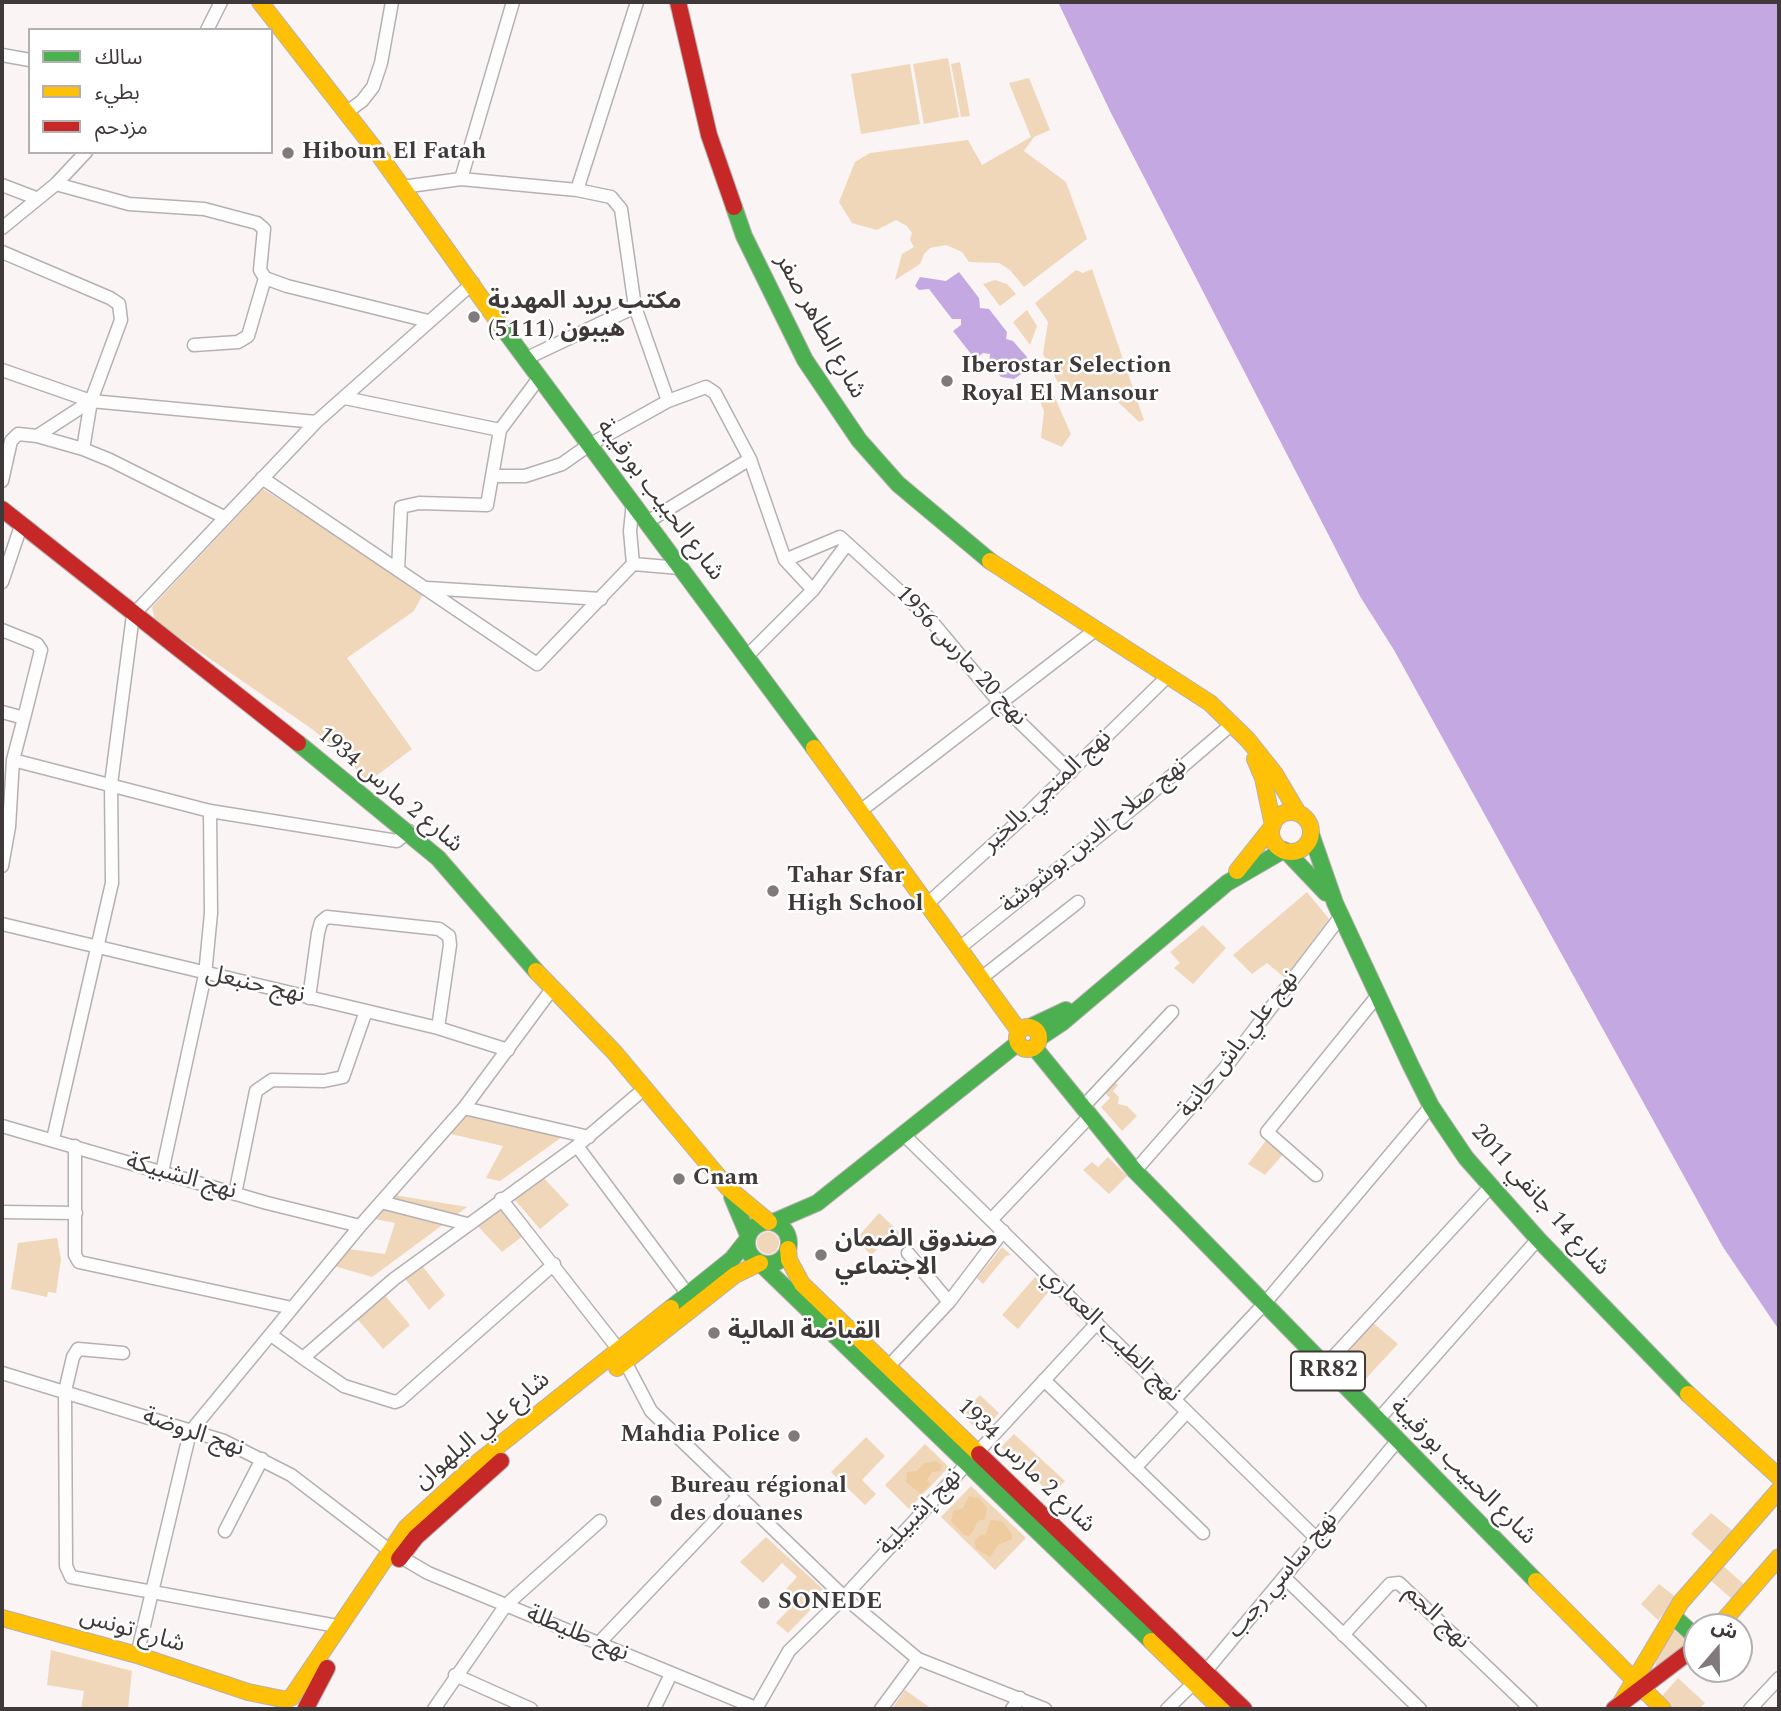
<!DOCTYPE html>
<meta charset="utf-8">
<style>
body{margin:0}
#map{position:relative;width:1781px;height:1711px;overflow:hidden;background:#faf4f5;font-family:Spectral,"Noto Sans Arabic",serif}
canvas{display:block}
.frame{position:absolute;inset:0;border:4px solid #3f393a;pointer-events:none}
.legend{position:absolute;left:28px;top:28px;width:245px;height:126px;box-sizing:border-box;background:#fff;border:2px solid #b2b0b0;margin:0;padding:9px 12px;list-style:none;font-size:21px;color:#3f393a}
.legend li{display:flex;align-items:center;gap:14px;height:35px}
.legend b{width:35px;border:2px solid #b2b0b0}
.north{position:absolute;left:1683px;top:1613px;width:70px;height:70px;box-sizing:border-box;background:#fff;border:2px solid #b2b0b0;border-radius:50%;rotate:20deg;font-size:19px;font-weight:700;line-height:28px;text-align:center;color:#3f393a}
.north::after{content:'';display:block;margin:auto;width:24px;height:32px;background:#807a7b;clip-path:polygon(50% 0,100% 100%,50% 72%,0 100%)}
</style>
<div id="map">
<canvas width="1781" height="1711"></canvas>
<div class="frame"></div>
<ul class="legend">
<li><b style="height:9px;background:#4caf50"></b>سالك</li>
<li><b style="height:9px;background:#ffc107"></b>بطيء</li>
<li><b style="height:9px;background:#c62828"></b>مزدحم</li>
</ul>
<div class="north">ش</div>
</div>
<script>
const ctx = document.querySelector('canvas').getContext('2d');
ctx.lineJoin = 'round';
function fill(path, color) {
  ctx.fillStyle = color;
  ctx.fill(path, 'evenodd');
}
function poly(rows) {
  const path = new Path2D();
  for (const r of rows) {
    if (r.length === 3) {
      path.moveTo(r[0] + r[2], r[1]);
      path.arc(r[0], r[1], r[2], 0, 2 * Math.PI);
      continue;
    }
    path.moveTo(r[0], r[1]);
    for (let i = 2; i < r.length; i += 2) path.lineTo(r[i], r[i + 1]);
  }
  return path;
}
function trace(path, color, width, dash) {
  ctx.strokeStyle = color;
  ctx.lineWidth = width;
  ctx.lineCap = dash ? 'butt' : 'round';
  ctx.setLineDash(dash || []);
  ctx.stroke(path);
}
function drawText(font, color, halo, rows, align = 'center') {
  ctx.font = font + ' Spectral,"Noto Sans Arabic",serif';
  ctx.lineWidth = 5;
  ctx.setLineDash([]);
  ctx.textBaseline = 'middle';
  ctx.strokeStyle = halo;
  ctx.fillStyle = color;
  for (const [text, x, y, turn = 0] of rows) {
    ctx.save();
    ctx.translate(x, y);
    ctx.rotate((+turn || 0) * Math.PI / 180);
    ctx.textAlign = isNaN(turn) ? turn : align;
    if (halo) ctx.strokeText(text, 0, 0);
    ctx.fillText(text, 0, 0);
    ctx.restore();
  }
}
fill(poly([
 [948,58,959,117,924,124,913,64],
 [960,62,970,116,961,117,951,64],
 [910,64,920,124,861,134,851,74],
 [1029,78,1050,130,1034,137,1024,151,1066,182,1087,239,1024,287,1010,270,999,263,969,262,962,252,946,245,930,248,924,254,920,264,895,280,902,254,914,247,910,240,912,233,907,226,896,220,877,230,852,223,839,202,855,162,870,153,968,140,982,165,1031,137,1009,83],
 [1092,269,1144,420,1139,422,1116,400,1098,394,1066,398,1043,354,1048,322,1035,303,1076,270,1083,273],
 [995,280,1007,284,1016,294,1000,306,983,284],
 [1027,310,1037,326,1030,345,1013,322],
 [1047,380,1071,434,1062,447,1041,438,1044,411,1039,399,1029,392,1044,391],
 [263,489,425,590,414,611,347,658,412,749,368,782,340,752,312,729,155,621,152,607],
 [1307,892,1329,919,1285,978,1267,963,1252,974,1233,955],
 [1203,925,1226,948,1193,984,1174,968,1180,963,1170,952],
 [1114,1082,1118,1085,1113,1091,1119,1097,1118,1104,1127,1106,1137,1116,1122,1131,1101,1107,1110,1098,1104,1092],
 [469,1110,565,1135,500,1181,486,1178,503,1146,451,1134],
 [1268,1138,1285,1152,1265,1175,1248,1164],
 [1108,1157,1127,1176,1109,1194,1083,1170,1092,1162,1098,1167],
 [542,1176,569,1205,540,1229,515,1200],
 [394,1195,467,1207,372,1277,331,1265,349,1249,385,1254,395,1223,370,1218],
 [497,1205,524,1235,502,1252,474,1222],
 [879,1213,900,1233,896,1238,890,1235,871,1256,857,1238],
 [768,1243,11],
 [57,1238,61,1259,56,1293,48,1292,47,1297,11,1289,18,1243],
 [1002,1247,1011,1255,1006,1256,983,1284,977,1278],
 [420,1263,445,1295,429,1310,403,1276],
 [1035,1277,1050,1290,1018,1329,1002,1315],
 [383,1293,410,1325,383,1349,354,1315],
 [1372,1322,1398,1344,1360,1385,1338,1360],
 [980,1395,999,1413,981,1433,961,1414],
 [1014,1434,1065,1481,1052,1495,1001,1447],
 [866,1437,885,1456,862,1480,876,1494,865,1505,831,1472],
 [925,1444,949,1467,909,1509,885,1485],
 [971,1486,1026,1538,995,1570,941,1517],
 [1711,1513,1734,1532,1715,1555,1691,1534],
 [766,1537,827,1593,788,1633,776,1623,790,1608,779,1597,797,1577,782,1563,763,1583,740,1562],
 [1721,1564,1746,1586,1733,1600,1708,1578],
 [1659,1584,1677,1598,1658,1620,1641,1604],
 [1675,1631,1688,1642,1657,1668,1655,1664,1668,1636],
 [51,1650,132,1671,128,1709,81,1709,84,1691,47,1685],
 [1678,1678,1705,1703,1699,1709,1675,1709,1662,1696],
 [905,1690,932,1709,892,1709]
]), '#f1d7ba');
fill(poly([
 [936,1461,942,1465,940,1471,932,1472,927,1480,930,1484,921,1494,906,1482,907,1472,917,1471,924,1463],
 [969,1496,979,1498,987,1508,985,1519,978,1521,970,1536,964,1535,951,1521,953,1511,963,1508],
 [991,1520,1002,1521,1012,1534,1012,1539,998,1545,990,1557,976,1549,974,1542,981,1534,985,1535]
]), '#eecc9f');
fill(poly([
 [1058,2,1779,2,1779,1330,1723,1247,1394,650,1361,598,1111,113],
 [959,272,979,298,980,308,989,309,1007,332,1006,339,1013,341,1027,357,1024,372,1014,379,1001,377,989,363,990,354,983,353,975,359,953,331,961,325,961,319,952,319,929,289,919,290,915,286,920,277,946,281]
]), '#c3a8e1');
const street = poly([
 [207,30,221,2],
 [2,55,30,60],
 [347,112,362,101,373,87,381,63,392,2],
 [461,179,577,190,637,2],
 [56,184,129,204,204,209,257,223,264,229,260,270,265,278,287,286,428,321],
 [2,185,36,198],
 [402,187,461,179,513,2],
 [577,190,611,197,621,209,635,307,668,401],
 [2,228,56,184,86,152],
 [2,252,110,298,119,304,121,320,91,401,83,449],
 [194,345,238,342,248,336,265,278],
 [525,359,635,307],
 [2,370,91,401,316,422],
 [345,398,500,430,487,505,419,503,401,507,398,570],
 [500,430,539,378],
 [37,436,91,401],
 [494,476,525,476,562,464,589,445,668,401,706,387,715,393,750,459,785,560,813,590],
 [262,478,537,664,633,564,630,531,633,502],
 [2,481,11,441,18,434,37,436,83,449,110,460,224,517],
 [647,522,750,459],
 [785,560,840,537,929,618,999,702,1071,772],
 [633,564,680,568],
 [2,582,21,526],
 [427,588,601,599],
 [2,630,37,644,41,650,24,718],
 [747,656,813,590,847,544],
 [2,712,24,718,13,760,9,827,2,866],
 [13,760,210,811,397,841,409,831],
 [859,812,1094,631],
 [926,905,1028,813,1168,676],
 [2,924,438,1028,508,1050],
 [958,949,1141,802,1232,724],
 [980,979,1078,902],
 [309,998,318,933,321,922,327,917,439,929,449,936,450,945,438,1028],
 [464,1108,589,1137],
 [1082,1108,1172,1012],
 [2,1126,267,1203,360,1226],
 [903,1134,1316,1538],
 [53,1139,112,883,111,784,133,615,316,422,473,283],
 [75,1146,75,1255,79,1262,292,1308],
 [577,1146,692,1300],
 [1135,1171,1225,1068,1341,916],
 [162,1172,205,975,211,913,210,811],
 [1316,1175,1267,1132,1378,995],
 [235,1194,256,1091,272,1080,324,1081,343,1077,366,1011],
 [501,1199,619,1350,651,1411,844,1597,918,1659,1045,1709],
 [381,1202,467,1224],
 [2,1212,76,1213],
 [991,1220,1089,1117],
 [908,1253,949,1302],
 [554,1264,400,1400,395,1402,344,1386,303,1358,394,1279,577,1146,644,1089],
 [271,1335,303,1358],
 [123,1353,78,1349,73,1357,65,1391,66,1566,71,1577,337,1626],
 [888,1367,949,1302,1003,1231],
 [1324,1367,1491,1186],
 [2,1373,224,1441,291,1475,389,1550,428,1573,756,1708],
 [1044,1380,1203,1533],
 [1175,1399,1265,1303,1431,1106],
 [1378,1420,1538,1239],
 [1135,1468,1187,1412],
 [225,1531,262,1459],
 [1284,1577,1420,1709],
 [1343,1635,1390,1584,1399,1583,1531,1709],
 [599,1643,738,1497],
 [137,1655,190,1432,360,1226,464,1108,552,989],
 [455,1675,531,1709],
 [434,1709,506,1605,600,1521],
 [654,1709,671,1674],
 [756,1709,789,1651,844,1597,1097,1323],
 [881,1709,918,1659],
 [1012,1709,1020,1698],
 [1167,1709,1205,1672,1398,1440],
 [1750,1709,1779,1678]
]);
const fast = poly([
 [734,207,744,236,805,360,859,440,898,484,990,561],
 [499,323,814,748],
 [298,743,438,858,536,971],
 [1311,834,1335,903,1411,1066,1431,1106,1466,1158,1538,1239,1688,1394],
 [1286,851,1326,893],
 [1030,1027,1066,1010],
 [1039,1038,1063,1022,1227,883,1284,850],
 [1034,1047,1135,1171,1536,1581],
 [732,1197,748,1235],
 [773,1222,817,1203,1018,1043],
 [768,1243,21],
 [760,1263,1151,1641],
 [671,1308,732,1259,747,1240],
 [1673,1616,1697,1638]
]);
const slow = poly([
 [260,2,377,152,499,323],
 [990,561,1210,703,1248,740,1275,774,1298,813],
 [814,748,1019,1031],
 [1255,759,1263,778,1273,825],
 [1291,832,20],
 [1237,871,1272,827],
 [536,971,615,1053,728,1188,769,1222],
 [1028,1038,11],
 [788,1249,789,1260,802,1284,979,1454],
 [617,1368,735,1275,760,1263],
 [1688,1394,1779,1477],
 [1536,1581,1663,1709],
 [2,1618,137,1655,248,1692,287,1700],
 [1718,1627,1779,1557],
 [1151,1641,1221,1709],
 [291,1698,406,1528,477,1463,671,1308],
 [1622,1701,1681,1602,1779,1490]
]);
const jam = poly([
 [678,2,709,135,734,207],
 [2,509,298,743],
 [979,1454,1244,1709],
 [399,1559,416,1537,501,1461],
 [306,1708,327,1668],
 [1614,1709,1697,1646]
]);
trace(street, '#b6b0b1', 15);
trace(fast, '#b6b0b1', 18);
trace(slow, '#b6b0b1', 18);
trace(jam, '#b6b0b1', 18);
trace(street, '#fefdfe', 12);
trace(fast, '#4caf50', 16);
trace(slow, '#ffc107', 16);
trace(jam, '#c62828', 16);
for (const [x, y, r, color] of [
 [288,153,7,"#807a7b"],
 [474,317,7,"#807a7b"],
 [947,381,7,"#807a7b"],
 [773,891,7,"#807a7b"],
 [679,1179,7,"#807a7b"],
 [821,1255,7,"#807a7b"],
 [714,1333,7,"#807a7b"],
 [794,1436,7,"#807a7b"],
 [656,1501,7,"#807a7b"],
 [764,1603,7,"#807a7b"]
]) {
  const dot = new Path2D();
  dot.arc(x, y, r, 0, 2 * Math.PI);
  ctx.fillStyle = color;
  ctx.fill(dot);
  trace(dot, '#fff', 2.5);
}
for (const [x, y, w] of [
 [1328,1371,74]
]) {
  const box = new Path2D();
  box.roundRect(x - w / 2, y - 19.5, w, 39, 5);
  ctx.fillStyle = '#fff';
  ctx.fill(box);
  trace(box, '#3f393a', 2);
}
drawText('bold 23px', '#3f393a', null, [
 ["RR82",1328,1371]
]);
drawText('bold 24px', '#3f393a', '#fff', [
 ["Hiboun El Fatah",302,153],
 ["مكتب بريد المهدية",488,303],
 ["هيبون (5111)",488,331],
 ["Iberostar Selection",961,367],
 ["Royal El Mansour",961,395],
 ["Tahar Sfar",787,877],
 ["High School",787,905],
 ["Cnam",693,1179],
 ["صندوق الضمان",835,1241],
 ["الاجتماعي",835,1269],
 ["القباضة المالية",728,1333],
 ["Mahdia Police",780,1436,"right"],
 ["Bureau régional",670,1487],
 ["des douanes",670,1515],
 ["SONEDE",778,1603]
], 'left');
drawText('24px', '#3f393a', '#fff', [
 ["شارع الطاهر صفر",819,327,61],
 ["شارع الحبيب بورقيبة",659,501,53],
 ["نهج 20 مارس 1956",960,657,47],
 ["شارع 2 مارس 1934",389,791,40],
 ["نهج المنجي بالخير",1048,792,-43],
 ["نهج صلاح الدين بوشوشة",1095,837,-39],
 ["نهج حنبعل",255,986,13],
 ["نهج علي باش حانبة",1240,1045,-52],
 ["نهج الشبيكة",181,1178,16],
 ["شارع 14 جانفي 2011",1539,1201,48],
 ["نهج الطيب العماري",1110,1336,44],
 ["شارع علي البلهوان",483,1432,-40],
 ["نهج الروضة",193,1434,19],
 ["شارع 2 مارس 1934",1025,1467,44],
 ["شارع الحبيب بورقيبة",1462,1473,45],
 ["نهج إشبيلية",921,1513,-47],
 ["نهج ساسي رجب",1284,1576,-50],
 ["نهج الجم",1436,1618,44],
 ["شارع تونس",132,1632,16],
 ["نهج طليطلة",577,1635,23]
]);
</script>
